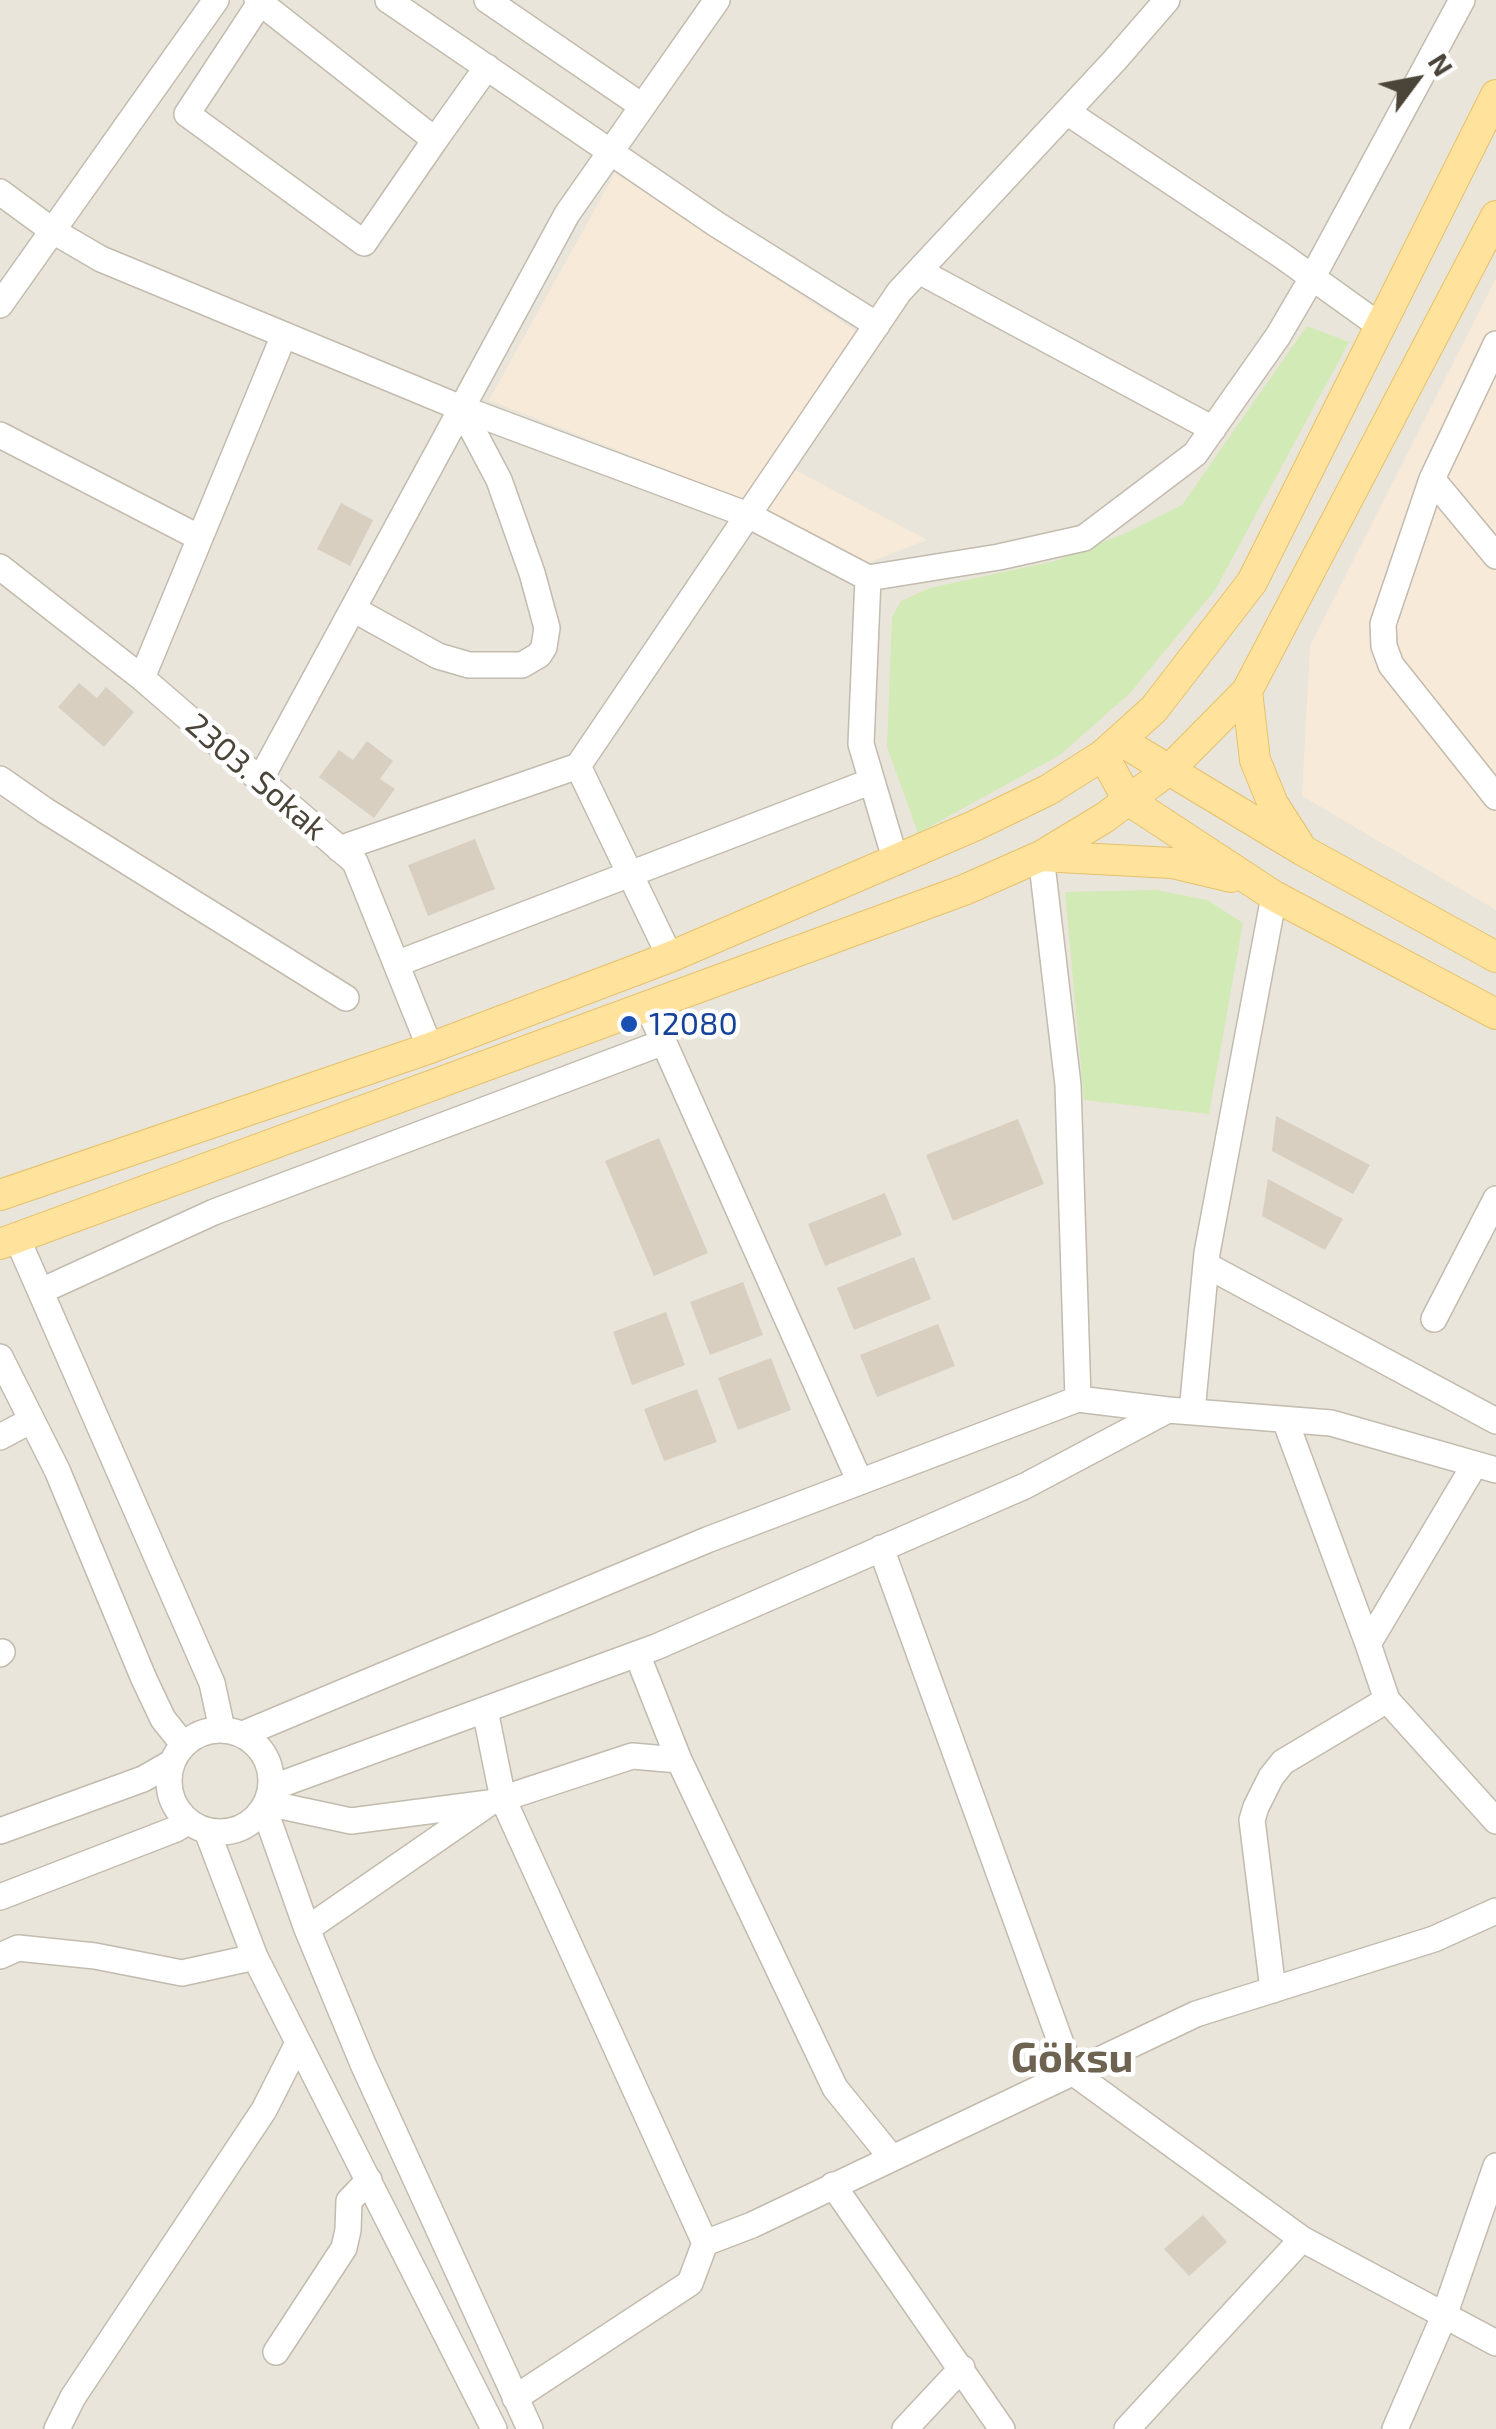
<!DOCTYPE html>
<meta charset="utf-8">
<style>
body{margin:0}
#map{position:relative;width:1496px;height:2429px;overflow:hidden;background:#f6f3ec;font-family:"Exo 2",sans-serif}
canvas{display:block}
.north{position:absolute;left:1366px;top:30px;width:100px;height:100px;-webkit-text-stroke:8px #fff;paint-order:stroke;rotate:58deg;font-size:28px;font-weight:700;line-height:40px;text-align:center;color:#4b4439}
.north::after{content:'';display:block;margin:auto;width:35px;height:45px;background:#4b4439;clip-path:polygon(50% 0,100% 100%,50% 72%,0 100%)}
</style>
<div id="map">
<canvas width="1496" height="2429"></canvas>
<div class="north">N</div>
</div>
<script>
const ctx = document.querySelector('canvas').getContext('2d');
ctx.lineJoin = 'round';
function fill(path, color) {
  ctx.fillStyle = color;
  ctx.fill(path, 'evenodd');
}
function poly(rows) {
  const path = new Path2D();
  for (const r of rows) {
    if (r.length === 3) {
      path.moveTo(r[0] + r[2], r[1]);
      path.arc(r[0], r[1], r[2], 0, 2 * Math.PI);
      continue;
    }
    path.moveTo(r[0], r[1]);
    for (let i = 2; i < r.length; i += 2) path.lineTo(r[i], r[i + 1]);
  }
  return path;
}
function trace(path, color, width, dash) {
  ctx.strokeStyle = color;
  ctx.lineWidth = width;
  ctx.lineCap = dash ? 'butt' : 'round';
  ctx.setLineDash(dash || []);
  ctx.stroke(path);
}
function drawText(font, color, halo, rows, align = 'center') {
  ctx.font = font + ' "Exo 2",sans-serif';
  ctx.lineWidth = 9;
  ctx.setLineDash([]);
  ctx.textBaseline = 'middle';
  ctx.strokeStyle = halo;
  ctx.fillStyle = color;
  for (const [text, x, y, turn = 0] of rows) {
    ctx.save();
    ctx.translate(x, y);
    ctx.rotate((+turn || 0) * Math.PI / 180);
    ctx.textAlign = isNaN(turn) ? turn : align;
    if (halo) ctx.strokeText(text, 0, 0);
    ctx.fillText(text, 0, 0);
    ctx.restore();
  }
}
fill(poly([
 [0,0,1496,0,1496,2429,0,2429]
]), '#eae5da');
fill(poly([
 [615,173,857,332,771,457,927,540,867,563,740,498,489,400],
 [1496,278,1496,910,1302,796,1310,646]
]), '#f7ead8');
fill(poly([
 [1307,326,1349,342,1215,590,1130,693,1060,755,918,833,887,747,892,617,901,601,930,588,1055,561,1126,533,1182,505],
 [1156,890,1207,900,1243,923,1209,1114,1084,1100,1065,892]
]), '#d2eab5');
fill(poly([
 [341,503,373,520,350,566,317,549],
 [79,683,97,698,106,687,134,712,104,747,58,707],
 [367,741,393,761,380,779,395,789,374,818,319,777,339,750,353,760],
 [475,839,495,889,428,916,408,865],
 [1276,1116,1370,1165,1353,1194,1272,1151],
 [1018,1119,1044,1184,953,1221,926,1155],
 [659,1138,708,1253,654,1276,605,1161],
 [1268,1179,1343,1219,1325,1250,1262,1216],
 [885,1193,902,1235,825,1266,808,1224],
 [914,1257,931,1299,854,1330,837,1288],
 [743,1282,763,1335,710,1355,690,1302],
 [666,1312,685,1365,632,1385,613,1332],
 [938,1324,955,1366,877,1397,860,1355],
 [771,1358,791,1410,738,1430,718,1378],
 [697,1389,717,1442,664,1461,644,1409],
 [1203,2215,1227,2242,1189,2276,1164,2249]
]), '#d8cfc1');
const minor = poly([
 [257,0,435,140,487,67],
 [388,0,716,224,877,325],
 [487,0,642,106],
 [260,3,187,114,364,243,435,140],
 [1067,112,1281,255,1380,326],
 [0,192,53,231,101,259,461,408,748,515,868,578,861,744,896,862],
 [919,271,1213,429],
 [0,305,216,0],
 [1496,344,1432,479,1496,556],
 [0,435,200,538],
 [1432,479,1383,624,1384,646,1391,665,1496,797],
 [0,567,142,678,355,862,430,1048],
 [868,578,999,557,1084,538,1195,454,1278,336,1312,278,1462,0],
 [353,609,438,656,469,665,522,665,539,655,544,647,547,628,532,573,499,480,461,408],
 [142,678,284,335],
 [578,766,670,957],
 [0,779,46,811,346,998],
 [260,780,567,214,717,0],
 [339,849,578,766,899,292,1115,60,1167,0],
 [1041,856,1068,1085,1078,1399],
 [396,964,872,781],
 [648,1007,860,1482],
 [17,1238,212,1683,222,1729],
 [1206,1265,1496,1421],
 [41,1291,214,1212,664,1042],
 [1434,1319,1496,1199],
 [0,1357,57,1470,144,1679,163,1719,183,1744],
 [1192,1412,1207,1253,1274,896],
 [1285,1420,1368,1644],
 [0,1437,30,1421],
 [1475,1464,1368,1644,1387,1700,1496,1821],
 [881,1548,1071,2071,1302,2239,1496,2343],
 [0,1654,2,1652],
 [637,1654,679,1760],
 [485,1710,503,1799,705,2243],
 [220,1781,51],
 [243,1734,707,1540,1078,1399,1168,1410,1331,1423,1496,1470],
 [271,1788,656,1647,1025,1486,1168,1410],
 [267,1803,351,1821,489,1803,632,1756,679,1760,835,2088,891,2157],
 [264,1808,307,1929,363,2064,530,2429],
 [0,1831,143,1779,171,1763],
 [207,1831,255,1957,494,2429],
 [0,1897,176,1829,188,1822],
 [307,1929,485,1806],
 [0,1956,18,1948,95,1956,182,1973,255,1957],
 [1273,1990,1252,1820,1256,1807,1271,1777,1283,1762,1387,1700],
 [833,2185,1002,2429],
 [276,2352,344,2248,348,2230,349,2201,369,2180],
 [515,2398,690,2283,705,2243,752,2225,1196,2014,1434,1939,1496,1911],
 [57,2429,73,2397,264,2110,298,2043],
 [905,2429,962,2368],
 [1127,2429,1302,2239],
 [1395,2429,1444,2316,1496,2166]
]);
const major = poly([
 [1247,691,1255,760,1273,804,1298,843],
 [1121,741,1302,850,1496,957],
 [1103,755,1128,800,1274,896,1496,1014],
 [1041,856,1172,863,1231,877],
 [0,1195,430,1048,670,957,974,826,1048,790,1103,755,1154,709,1252,582,1496,95],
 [0,1244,964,890,1041,856,1104,818,1169,770,1247,691,1496,216]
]);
trace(minor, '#c2bbae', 28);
trace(major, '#e6c16a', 32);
trace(minor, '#fff', 25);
trace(major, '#ffe39c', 30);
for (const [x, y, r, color] of [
 [629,1024,10,"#1a4fb4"]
]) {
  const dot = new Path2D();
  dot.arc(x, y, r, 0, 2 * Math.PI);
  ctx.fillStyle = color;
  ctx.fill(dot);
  trace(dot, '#fff', 4);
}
drawText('32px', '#4b4439', '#fff', [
 ["2303. Sokak",256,777,41]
]);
drawText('32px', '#164399', '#fff', [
 ["12080",649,1024]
], 'left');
drawText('bold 42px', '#6e6250', '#fff', [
 ["Göksu",1072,2058]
]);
</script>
